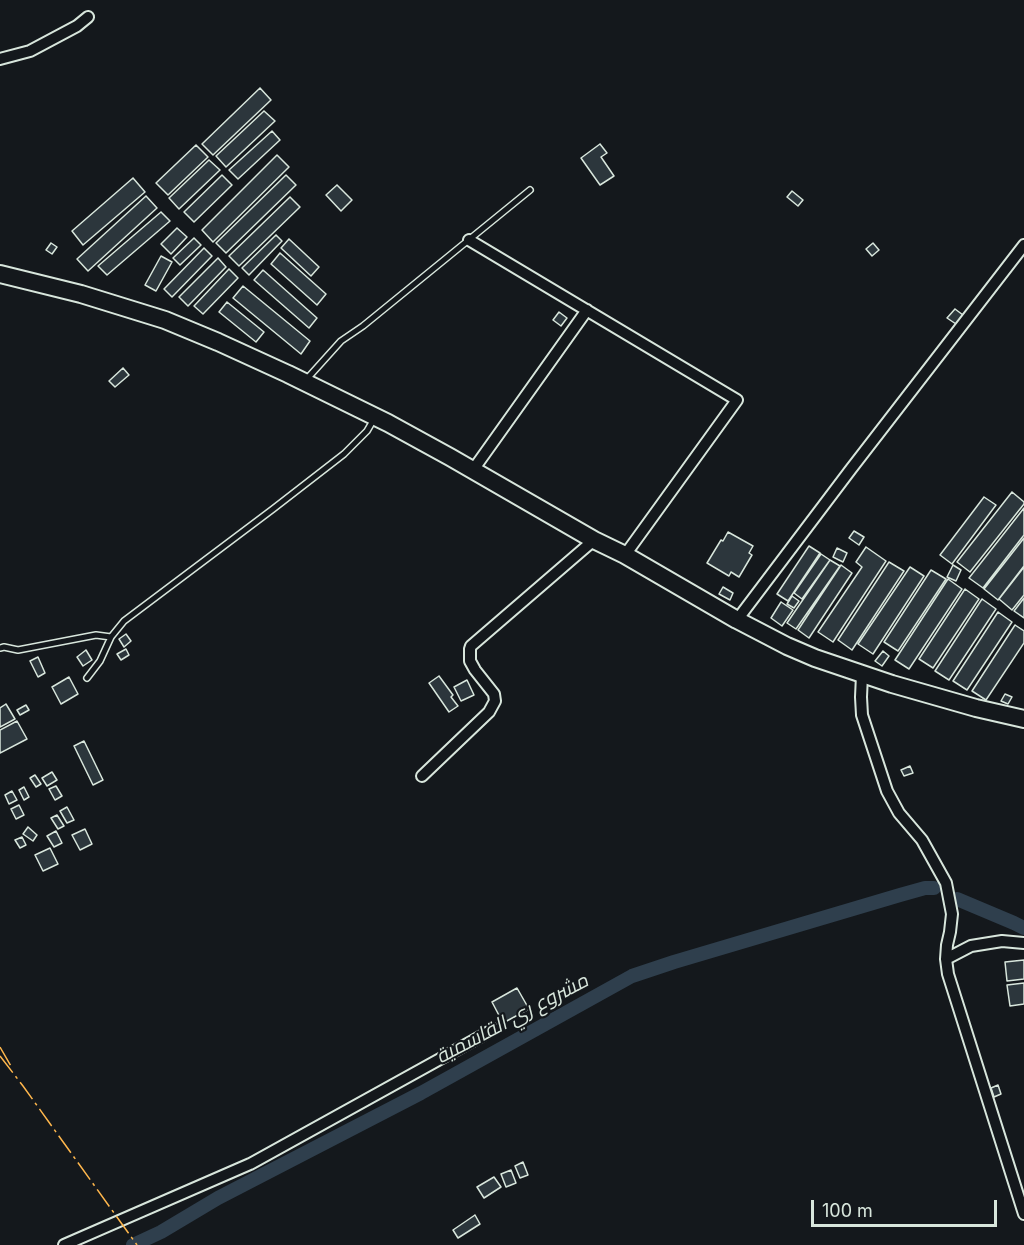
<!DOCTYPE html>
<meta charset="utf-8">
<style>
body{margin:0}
#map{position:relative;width:1024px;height:1245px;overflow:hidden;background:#14181c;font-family:Inter,sans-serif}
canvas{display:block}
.scale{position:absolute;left:811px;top:1200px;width:186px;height:27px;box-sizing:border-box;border:3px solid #d8e6dc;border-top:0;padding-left:8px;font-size:18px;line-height:21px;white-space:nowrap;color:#d8e6dc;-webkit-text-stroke:4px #14181c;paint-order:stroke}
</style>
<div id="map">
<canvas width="1024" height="1245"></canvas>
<div class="scale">100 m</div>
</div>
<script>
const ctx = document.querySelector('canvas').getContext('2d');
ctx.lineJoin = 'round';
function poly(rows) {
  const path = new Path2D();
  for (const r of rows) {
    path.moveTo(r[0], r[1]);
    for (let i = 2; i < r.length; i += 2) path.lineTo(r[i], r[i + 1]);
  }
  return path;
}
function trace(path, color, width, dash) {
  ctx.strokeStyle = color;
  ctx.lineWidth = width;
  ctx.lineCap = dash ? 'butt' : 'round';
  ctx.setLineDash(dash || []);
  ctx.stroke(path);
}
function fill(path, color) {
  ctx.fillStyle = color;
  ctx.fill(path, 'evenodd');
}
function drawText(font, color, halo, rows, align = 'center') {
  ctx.font = font + ' Inter,Cairo,sans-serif';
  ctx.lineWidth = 4.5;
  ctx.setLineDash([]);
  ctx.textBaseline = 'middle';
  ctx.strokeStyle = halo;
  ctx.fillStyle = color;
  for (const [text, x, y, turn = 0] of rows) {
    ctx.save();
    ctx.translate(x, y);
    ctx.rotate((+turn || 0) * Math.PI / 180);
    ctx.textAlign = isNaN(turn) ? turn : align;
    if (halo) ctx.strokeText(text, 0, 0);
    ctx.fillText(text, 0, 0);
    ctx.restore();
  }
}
trace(poly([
 [957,899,1014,923,1024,928],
 [133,1245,161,1232,218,1198,421,1093,632,976,674,962,900,895,925,888,934,888]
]), '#2f3f4d', 14);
const building = poly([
 [260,88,271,100,213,155,202,144,260,88],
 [264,111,275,121,226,167,216,156,264,111],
 [272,131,280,140,238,179,229,170,272,131],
 [600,144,607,153,601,157,614,176,600,185,581,158,600,144],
 [196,145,208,157,168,195,156,183,196,145],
 [277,155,289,167,213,242,202,230,277,155],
 [209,160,220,170,179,209,169,198,209,160],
 [222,175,232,185,194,222,184,212,222,175],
 [286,175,296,185,226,253,216,243,286,175],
 [133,178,145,192,83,245,72,231,133,178],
 [337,185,352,200,341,211,326,195,337,185],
 [792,191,803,200,798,206,787,197,792,191],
 [146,196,157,208,88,271,77,259,146,196],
 [290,197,300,207,239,266,229,256,290,197],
 [161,212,170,221,107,275,98,266,161,212],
 [177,228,187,237,171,254,161,244,177,228],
 [276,235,282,241,249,275,242,268,276,235],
 [194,238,201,245,180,265,173,258,194,238],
 [289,239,319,267,311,276,281,248,289,239],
 [51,243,57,247,52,254,46,250,51,243],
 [873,243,879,250,872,256,866,249,873,243],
 [204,248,212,256,172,297,164,289,204,248],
 [280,253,326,294,317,305,271,264,280,253],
 [161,256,172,262,156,291,145,285,161,256],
 [218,258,226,267,188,306,179,297,218,258],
 [229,269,238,278,203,314,194,306,229,269],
 [263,270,317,318,309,328,254,280,263,270],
 [243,286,310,341,301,354,233,298,243,286],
 [227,302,264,332,256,342,219,312,227,302],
 [955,309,963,315,956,324,947,318,955,309],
 [559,312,567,318,561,326,553,320,559,312],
 [123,368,129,375,115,387,109,381,123,368],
 [1012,492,1024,502,1024,504,970,572,957,562,1012,492],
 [984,497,996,505,952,564,940,555,984,497],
 [1024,508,1024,535,983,588,969,578,1024,508],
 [854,531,864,537,859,545,849,538,854,531],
 [728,532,753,546,749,553,752,555,739,577,731,572,729,576,707,563,721,540,723,541,728,532],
 [1024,538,1024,566,998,600,984,589,1024,538],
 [809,546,820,553,788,601,777,594,809,546],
 [866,547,886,561,833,642,818,632,862,567,856,562,866,547],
 [837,548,847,553,843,562,833,557,837,548],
 [821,554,830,560,802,599,794,593,821,554],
 [830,560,840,566,796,629,787,623,830,560],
 [889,562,904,571,852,650,838,640,889,562],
 [841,565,852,573,809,638,798,630,841,565],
 [953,565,961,570,956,581,947,577,953,565],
 [910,567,924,576,873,654,858,644,910,567],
 [1024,567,1024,595,1012,610,999,599,1024,567],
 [931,570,946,579,898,651,884,642,931,570],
 [948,579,962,589,909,669,895,660,948,579],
 [723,587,733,593,730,600,719,594,723,587],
 [965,589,979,599,933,668,919,659,965,589],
 [792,596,799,601,794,608,787,604,792,596],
 [1024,598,1024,618,1014,611,1024,598],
 [982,599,996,609,949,680,935,671,982,599],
 [781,602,793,610,782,626,771,618,781,602],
 [998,612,1012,622,967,690,953,681,998,612],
 [1015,625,1024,631,1024,643,986,700,972,691,1015,625],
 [126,634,131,641,124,647,119,639,126,634],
 [126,649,129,655,121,660,117,654,126,649],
 [86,650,92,660,83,666,77,657,86,650],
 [883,651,889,656,882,666,875,661,883,651],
 [38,657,45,673,38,677,30,661,38,657],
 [439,676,453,695,451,697,458,706,449,712,429,683,439,676],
 [69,677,78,694,61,704,52,687,69,677],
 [467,680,474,695,461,701,454,687,467,680],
 [1005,694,1012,697,1008,704,1001,701,1005,694],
 [6,704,15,719,0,727,0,708,6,704],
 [26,705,29,710,20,715,17,710,26,705],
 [17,721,27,739,0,753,0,730,17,721],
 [84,741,103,780,93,785,74,746,84,741],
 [910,766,913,773,904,776,901,770,910,766],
 [52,772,57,780,47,786,42,778,52,772],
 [35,775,41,784,36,787,30,778,35,775],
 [56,786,62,796,55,800,49,789,56,786],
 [24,787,29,797,24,800,19,790,24,787],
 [12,791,17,800,9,804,5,795,12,791],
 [19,805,24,815,16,819,11,809,19,805],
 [67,807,74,820,67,823,60,811,67,807],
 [57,815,64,826,58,829,51,818,57,815],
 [28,827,37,835,33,841,23,834,28,827],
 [85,829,92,844,80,850,72,835,85,829],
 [56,831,62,843,54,847,47,836,56,831],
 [22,837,26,845,20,848,15,840,22,837],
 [50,848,58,864,43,871,35,855,50,848],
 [1024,960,1024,979,1007,981,1005,962,1024,960],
 [1024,983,1024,1004,1010,1006,1007,985,1024,983],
 [517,988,529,1009,503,1023,492,1002,517,988],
 [998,1085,1001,1094,994,1097,991,1088,998,1085],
 [523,1162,528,1175,520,1178,515,1166,523,1162],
 [511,1170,516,1183,506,1187,501,1174,511,1170],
 [494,1177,501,1187,484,1198,477,1187,494,1177],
 [475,1215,480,1224,458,1238,453,1230,475,1215]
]);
fill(building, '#2c363c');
trace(building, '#d8e6dc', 1.5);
const lane = poly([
 [305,381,341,341,363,326,530,190],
 [0,648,4,647,18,650,96,635,111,637],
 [87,678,100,661,111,637,124,621,273,509,344,454,367,431,374,419]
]);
const street = poly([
 [0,59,30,51,77,26,88,17],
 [469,240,737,400,625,555],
 [473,470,587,310],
 [737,620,851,469,1024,245],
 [862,675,861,697,862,715,887,791,899,813,922,840,946,883,952,914,950,932,947,945,946,959,948,974,1024,1214],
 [422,776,489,712,495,701,494,694,475,670,470,661,470,649,471,646,594,540],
 [946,959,971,946,1002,941,1024,943],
 [64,1245,250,1164,494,1029]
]);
const secondary = poly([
 [0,274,81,294,165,320,218,342,288,374,388,423,450,457,594,540,625,555,737,620,787,646,815,658,892,684,976,708,1024,719]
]);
trace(lane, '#d8e6dc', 8);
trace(street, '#d8e6dc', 14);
trace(secondary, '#d8e6dc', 20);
trace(lane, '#14181c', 5);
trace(street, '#14181c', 10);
trace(secondary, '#14181c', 16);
trace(poly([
 [0,1047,12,1068],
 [0,1056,23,1086,137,1245]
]), '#ffb74d', 1.5, [21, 4.5, 3, 4.5]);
drawText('italic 20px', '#d8e6dc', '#14181c', [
 ["مشروع ري القاسمية",512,1019,-28]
]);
</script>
